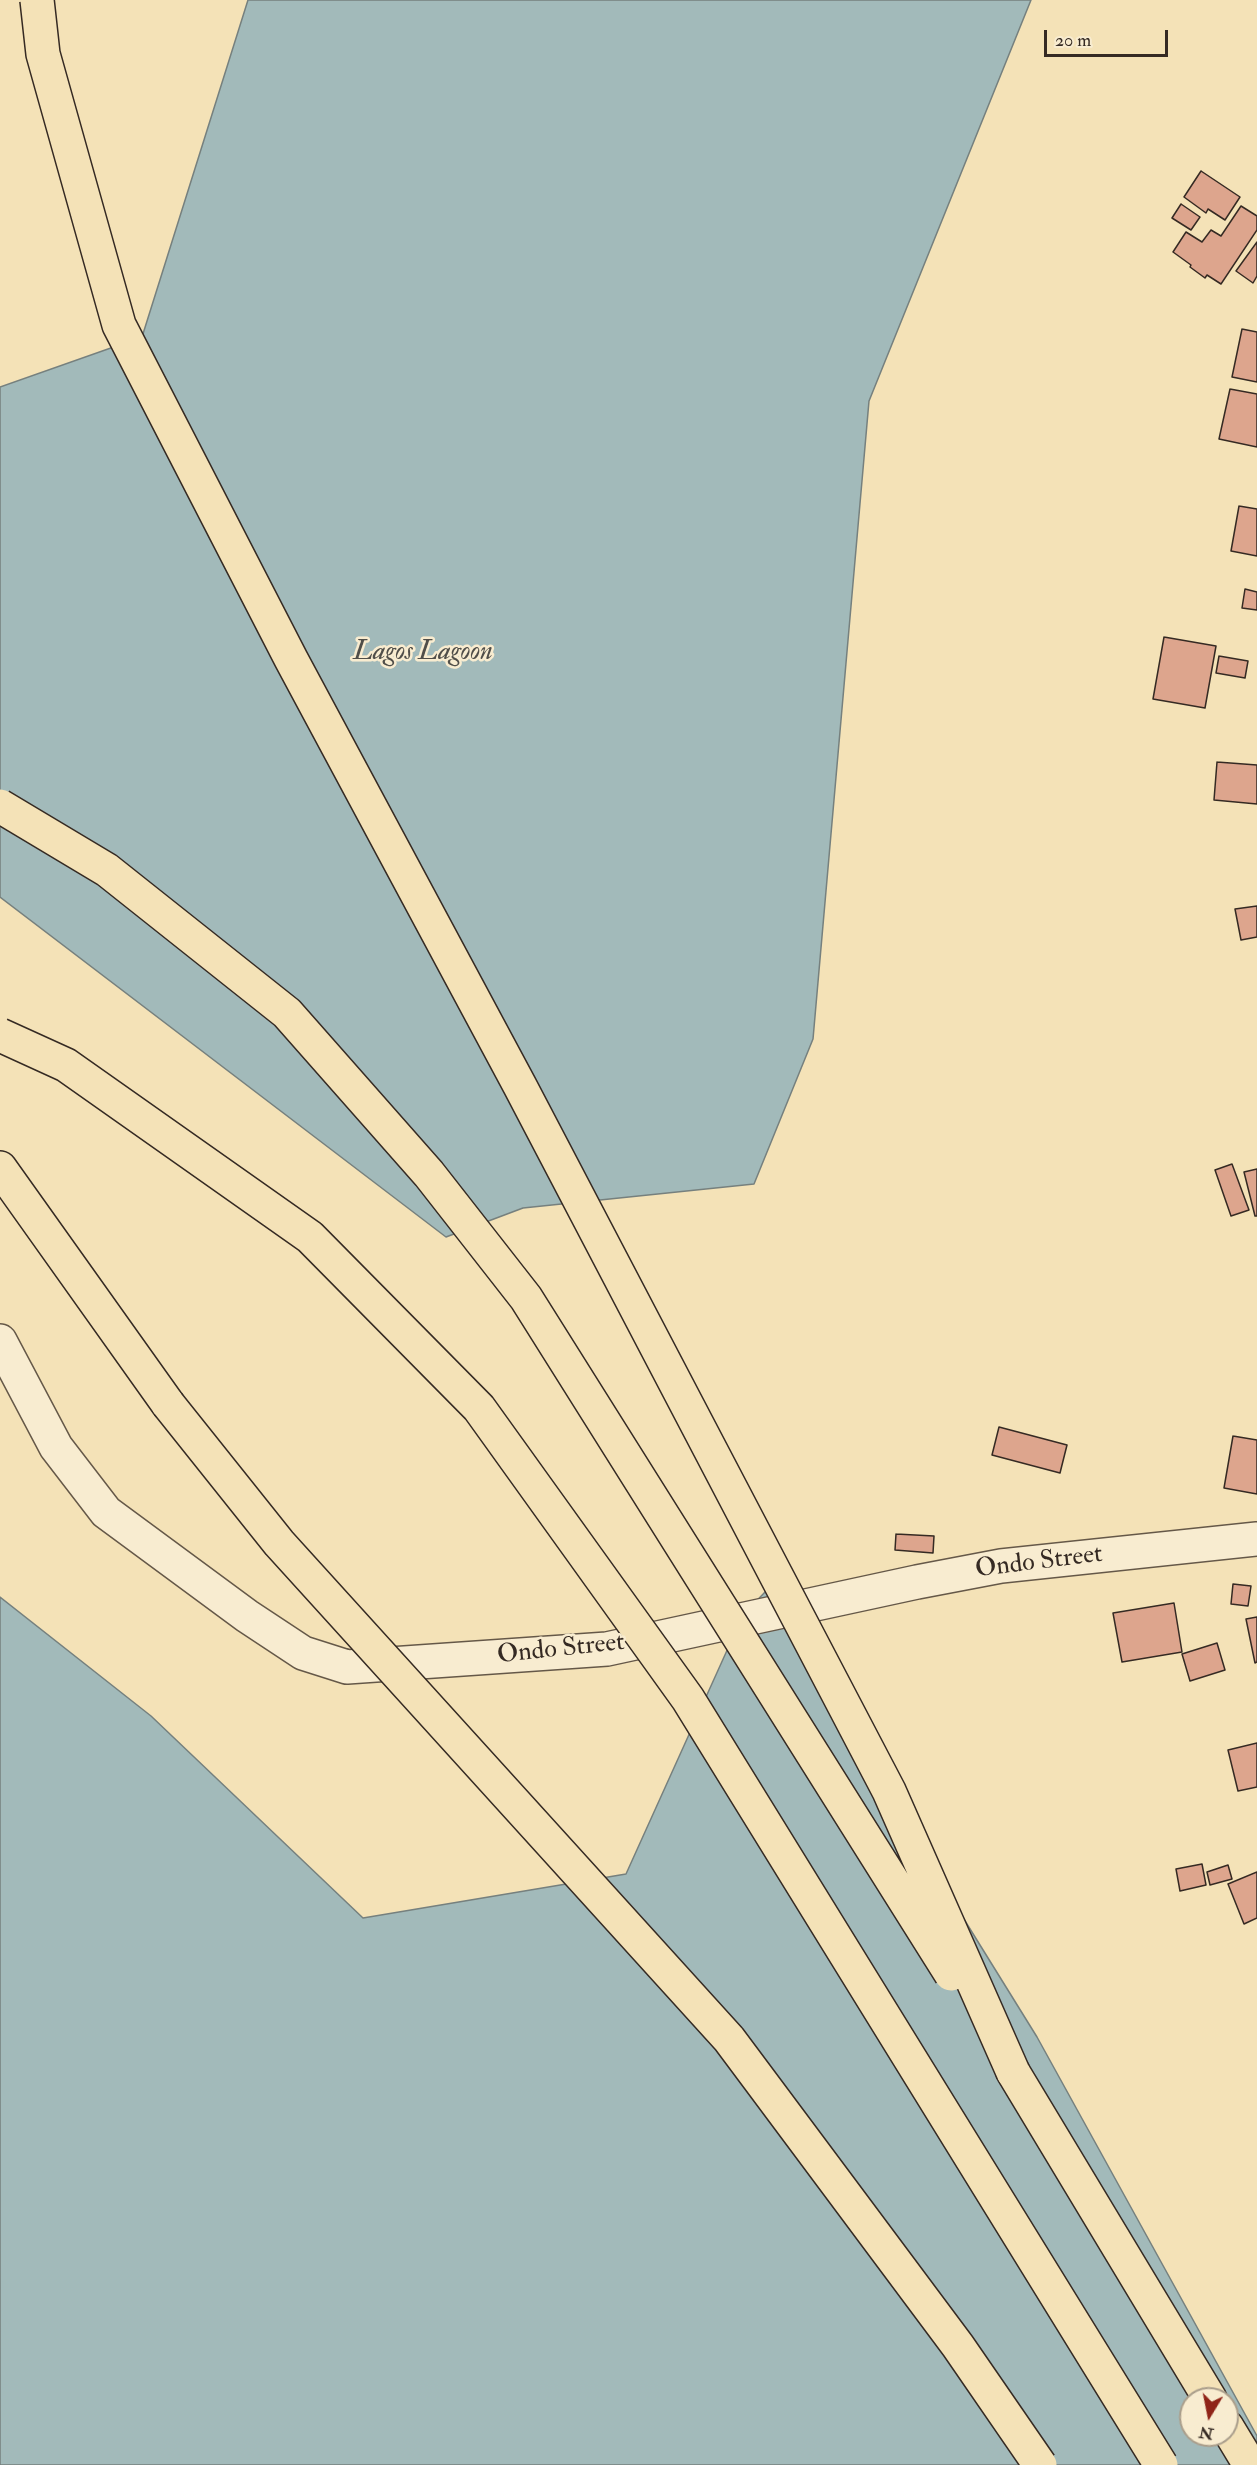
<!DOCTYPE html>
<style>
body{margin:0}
#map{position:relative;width:1257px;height:2465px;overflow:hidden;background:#f4e2b7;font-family:"IM FELL Double Pica",serif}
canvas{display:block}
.north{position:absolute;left:1179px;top:2387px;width:60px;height:60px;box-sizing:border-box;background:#f8ecd0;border:2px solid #aa9e8b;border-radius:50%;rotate:190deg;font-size:16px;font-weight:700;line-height:24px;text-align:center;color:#352a23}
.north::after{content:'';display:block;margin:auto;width:21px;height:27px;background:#8f2418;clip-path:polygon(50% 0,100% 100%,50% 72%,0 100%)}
.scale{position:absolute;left:1044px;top:30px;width:124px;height:27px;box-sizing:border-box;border:3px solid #352a23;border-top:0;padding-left:8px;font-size:18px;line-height:21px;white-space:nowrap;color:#352a23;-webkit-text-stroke:4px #f8ecd0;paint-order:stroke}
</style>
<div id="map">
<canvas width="1257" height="2465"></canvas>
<div class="north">N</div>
<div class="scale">20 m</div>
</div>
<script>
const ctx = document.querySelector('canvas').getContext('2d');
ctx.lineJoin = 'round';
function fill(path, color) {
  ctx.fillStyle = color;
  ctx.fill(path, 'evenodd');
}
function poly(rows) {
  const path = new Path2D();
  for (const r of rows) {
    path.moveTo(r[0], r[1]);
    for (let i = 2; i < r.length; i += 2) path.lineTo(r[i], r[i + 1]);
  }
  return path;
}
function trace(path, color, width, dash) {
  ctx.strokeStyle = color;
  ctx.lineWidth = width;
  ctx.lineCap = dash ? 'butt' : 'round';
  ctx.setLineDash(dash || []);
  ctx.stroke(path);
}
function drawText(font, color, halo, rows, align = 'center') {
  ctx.font = font + ' "IM FELL Double Pica",serif';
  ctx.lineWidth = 5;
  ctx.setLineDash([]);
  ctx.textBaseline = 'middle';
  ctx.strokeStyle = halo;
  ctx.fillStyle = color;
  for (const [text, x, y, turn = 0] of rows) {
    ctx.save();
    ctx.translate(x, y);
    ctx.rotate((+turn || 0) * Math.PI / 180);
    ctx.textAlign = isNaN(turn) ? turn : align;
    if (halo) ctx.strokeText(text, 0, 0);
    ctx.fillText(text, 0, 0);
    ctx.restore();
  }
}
const water = poly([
 [248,0,1031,0,869,401,813,1039,754,1184,523,1208,446,1237,0,897,0,387,142,337,248,0],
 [766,1591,799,1653,1037,2037,1257,2436,1257,2465,0,2465,0,1597,151,1716,363,1918,626,1874,743,1615,766,1591],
 [1191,2399,1227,2399,1227,2435,1191,2435,1191,2399]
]);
fill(water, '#a2baba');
trace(water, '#76807e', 1.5);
const building = poly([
 [1201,171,1240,197,1225,220,1208,209,1206,213,1184,197,1201,171],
 [1181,204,1200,217,1191,230,1172,218,1181,204],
 [1241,206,1257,216,1257,230,1221,284,1207,275,1205,278,1190,267,1191,265,1173,252,1186,232,1202,242,1211,230,1221,236,1241,206],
 [1257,242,1257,276,1253,283,1236,271,1257,242],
 [1242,329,1257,332,1257,382,1232,377,1242,329],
 [1230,389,1257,394,1257,447,1219,439,1230,389],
 [1239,506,1257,509,1257,556,1231,551,1239,506],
 [1245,589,1257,592,1257,610,1242,608,1245,589],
 [1164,637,1216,646,1205,708,1153,699,1164,637],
 [1219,656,1248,661,1245,678,1216,673,1219,656],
 [1217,762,1257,765,1257,804,1214,800,1217,762],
 [1257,906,1257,937,1241,940,1235,909,1257,906],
 [1232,1164,1249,1210,1231,1216,1215,1170,1232,1164],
 [1257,1169,1257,1216,1255,1216,1244,1172,1257,1169],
 [999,1427,1067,1445,1060,1473,992,1455,999,1427],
 [1233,1436,1257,1440,1257,1494,1224,1488,1233,1436],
 [896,1534,934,1536,933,1553,895,1550,896,1534],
 [1233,1584,1251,1586,1248,1606,1231,1604,1233,1584],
 [1174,1603,1182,1652,1122,1662,1113,1613,1174,1603],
 [1257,1617,1257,1662,1255,1663,1246,1619,1257,1617],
 [1217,1643,1225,1670,1190,1681,1182,1654,1217,1643],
 [1257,1743,1257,1787,1238,1791,1228,1750,1257,1743],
 [1202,1864,1206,1885,1180,1891,1176,1869,1202,1864],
 [1228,1865,1232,1879,1210,1885,1207,1872,1228,1865],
 [1257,1872,1257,1918,1244,1924,1228,1884,1257,1872]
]);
fill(building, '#dda58d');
trace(building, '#352a23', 1.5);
const minor = poly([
 [0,1341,56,1447,106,1512,247,1616,303,1653,347,1667,607,1649,917,1582,1001,1566,1257,1539]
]);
const primary = poly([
 [1013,2072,1210,2399],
 [1227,2427,1250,2465]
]);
const motorway = poly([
 [0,1168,168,1404]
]);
trace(minor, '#655848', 36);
trace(primary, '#352a23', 36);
trace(motorway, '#352a23', 36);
trace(minor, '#f8ecd0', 33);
trace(primary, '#f4e2b7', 33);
trace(motorway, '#f4e2b7', 33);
const motorwayBridge = poly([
 [37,0,43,54,119,325,291,659,520,1086,889,1791,1013,2072],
 [0,806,107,870,287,1013,429,1174,526,1298,951,1974],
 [0,1035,66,1065,310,1237,479,1408,688,1699,1161,2465],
 [168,1404,279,1543,729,2039,958,2346,1040,2465]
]);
trace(motorwayBridge, '#352a23', 36, []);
trace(motorwayBridge, '#f4e2b7', 33);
drawText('26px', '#352a23', '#f8ecd0', [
 ["Ondo Street",1039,1563,-7],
 ["Ondo Street",561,1650,-6]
]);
drawText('italic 27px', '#504e49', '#f8ecd0', [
 ["Lagos Lagoon",423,653]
]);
</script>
